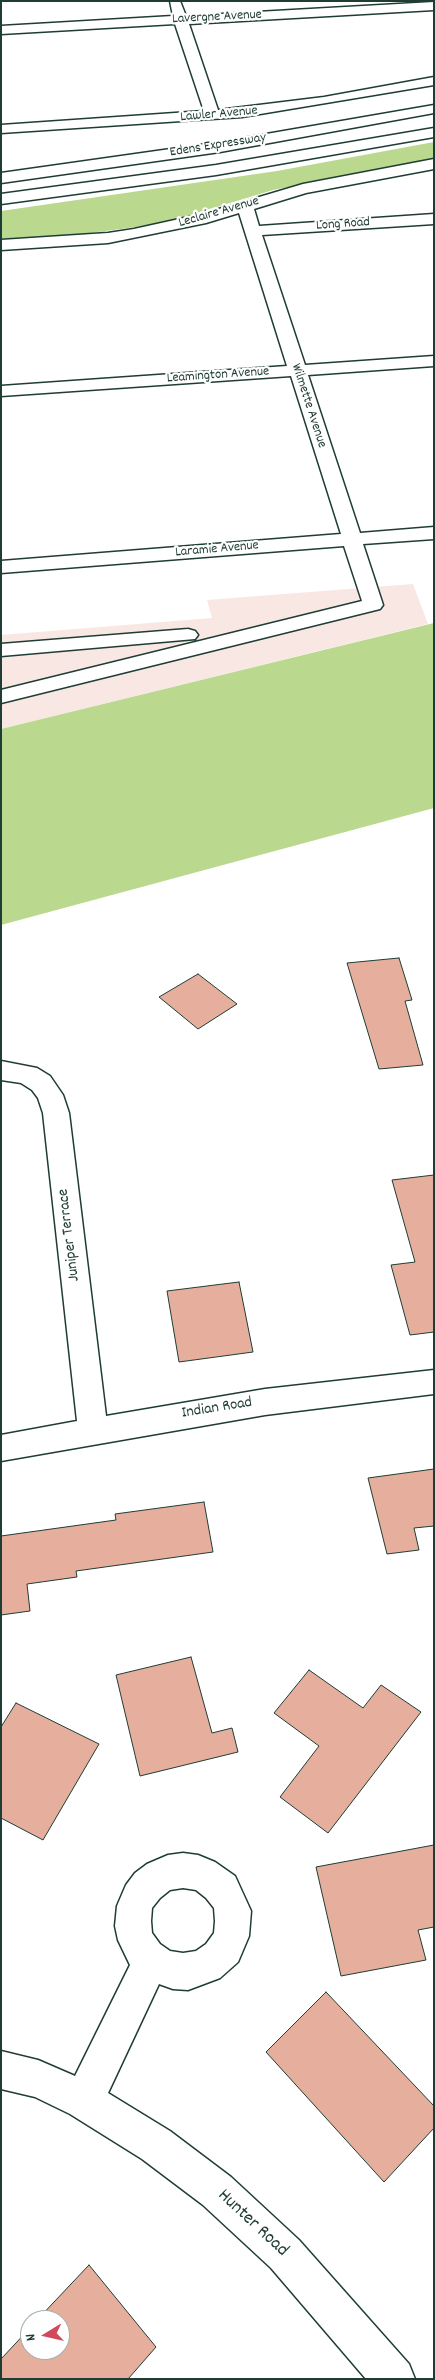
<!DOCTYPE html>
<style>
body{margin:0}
#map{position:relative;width:435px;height:2380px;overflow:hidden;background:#fff;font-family:Dekko,sans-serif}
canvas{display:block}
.frame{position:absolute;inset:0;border:2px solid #1f3d34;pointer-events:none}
.north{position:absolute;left:20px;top:2310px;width:50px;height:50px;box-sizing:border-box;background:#fff;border:1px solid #a5b1ae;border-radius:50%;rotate:261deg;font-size:14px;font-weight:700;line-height:20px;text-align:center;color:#1f3d34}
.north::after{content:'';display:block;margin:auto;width:18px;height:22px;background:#d1495b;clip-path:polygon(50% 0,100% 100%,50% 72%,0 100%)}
</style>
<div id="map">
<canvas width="435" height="2380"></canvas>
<div class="frame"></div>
<div class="north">N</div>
</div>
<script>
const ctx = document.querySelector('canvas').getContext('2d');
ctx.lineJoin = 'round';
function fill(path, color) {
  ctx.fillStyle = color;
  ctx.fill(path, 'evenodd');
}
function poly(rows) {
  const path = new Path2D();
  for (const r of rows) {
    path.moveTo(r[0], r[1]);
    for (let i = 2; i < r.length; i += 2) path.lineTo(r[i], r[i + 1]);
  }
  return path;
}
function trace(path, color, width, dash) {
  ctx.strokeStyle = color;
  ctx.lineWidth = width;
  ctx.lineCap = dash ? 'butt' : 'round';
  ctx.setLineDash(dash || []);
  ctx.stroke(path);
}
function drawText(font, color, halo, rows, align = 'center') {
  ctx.font = font + ' Dekko,sans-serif';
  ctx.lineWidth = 4.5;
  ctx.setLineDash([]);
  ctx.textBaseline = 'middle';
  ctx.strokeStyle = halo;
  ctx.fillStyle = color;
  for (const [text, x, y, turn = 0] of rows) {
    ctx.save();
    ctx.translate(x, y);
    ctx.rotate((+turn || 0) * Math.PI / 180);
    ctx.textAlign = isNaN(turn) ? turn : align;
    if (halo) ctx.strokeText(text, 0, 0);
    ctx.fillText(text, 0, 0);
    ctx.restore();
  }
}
fill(poly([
 [413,584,428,624,1,729,1,635,212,618,207,600]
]), '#f8e7e2');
fill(poly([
 [434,142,434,159,273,190,187,216,151,225,83,234,1,239,1,211,277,171],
 [434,623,434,808,1,925,1,729]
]), '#bbd88f');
const building = poly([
 [399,958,412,1000,405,1001,423,1065,379,1069,347,963,399,958],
 [198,974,237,1004,198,1029,159,997,198,974],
 [434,1175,434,1332,410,1335,391,1265,415,1262,392,1180,434,1175],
 [239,1282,253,1352,179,1362,167,1291,239,1282],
 [434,1469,434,1526,414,1528,419,1550,387,1554,368,1478,434,1469],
 [204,1502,213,1552,76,1571,77,1577,27,1584,30,1611,1,1615,1,1536,116,1520,115,1514,204,1502],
 [191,1657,212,1733,232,1728,238,1752,140,1776,116,1675,191,1657],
 [309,1670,363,1708,381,1685,421,1712,328,1833,280,1797,319,1746,274,1713,309,1670],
 [16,1703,99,1744,43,1840,1,1818,1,1727,16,1703],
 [434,1845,434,1927,418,1930,426,1960,341,1976,316,1867,434,1845],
 [326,1992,434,2106,434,2128,384,2182,266,2052,326,1992],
 [89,2265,156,2347,128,2379,1,2379,1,2359,30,2328,30,2350,60,2350,60,2320,37,2320,89,2265]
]);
fill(building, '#e6af9d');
trace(building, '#1f3d34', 1);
const minor = poly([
 [170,1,180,1,186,16,434,2,434,10,189,24,218,110,324,97,434,77,434,85,242,117,1,133,1,125,204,111,175,24,1,34,1,26,173,16,170,1],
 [434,159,434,169,306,193,254,209,259,226,434,214,434,224,262,235,305,365,434,356,434,366,308,375,360,533,434,527,434,539,363,544,383,605,380,609,1,703,1,690,362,601,344,546,1,573,1,561,341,534,291,376,1,396,1,386,287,366,239,213,206,223,108,243,1,250,1,240,108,233,134,229,202,214,303,184,434,159],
 [188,629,195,631,198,635,195,639,1,656,1,644,188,629],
 [1,1061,37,1068,50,1076,63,1095,69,1113,106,1416,265,1389,434,1370,434,1394,265,1415,1,1461,1,1435,77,1421,43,1113,38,1098,32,1090,21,1083,1,1080,1,1061],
 [183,1853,198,1855,215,1862,235,1876,251,1911,249,1936,238,1962,220,1978,188,1990,173,1989,159,1984,108,2093,170,2131,231,2177,299,2240,409,2364,415,2379,366,2379,271,2268,203,2205,142,2159,70,2114,35,2097,1,2089,1,2051,38,2060,75,2076,130,1965,118,1940,115,1926,117,1906,126,1885,135,1873,147,1864,168,1855,183,1853],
 [183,1888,196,1890,206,1898,214,1908,215,1921,214,1933,206,1944,196,1951,183,1953,170,1951,160,1944,152,1933,151,1921,152,1908,160,1898,170,1890,183,1888]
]);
const highway = poly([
 [434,105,434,113,220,152,1,183,1,173,220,142,434,105],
 [434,128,434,137,216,175,1,204,1,194,216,165,434,128]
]);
trace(minor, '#1f3d34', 3);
trace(highway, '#1f3d34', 3);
fill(minor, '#fff');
fill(highway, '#fff');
drawText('14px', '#1f3d34', '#fff', [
 ["Lavergne Avenue",217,18,-3],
 ["Lawler Avenue",219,115,-5],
 ["Edens Expressway",218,146,-9],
 ["Leclaire Avenue",219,213,-16],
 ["Long Road",343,225,-4],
 ["Leamington Avenue",218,376,-4],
 ["Wilmette Avenue",308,406,72],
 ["Laramie Avenue",217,550,-5]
]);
drawText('16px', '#1f3d34', '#fff', [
 ["Juniper Terrace",70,1235,-97],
 ["Indian Road",217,1409,-9]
]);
drawText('19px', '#1f3d34', '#fff', [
 ["Hunter Road",252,2224,43]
]);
</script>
